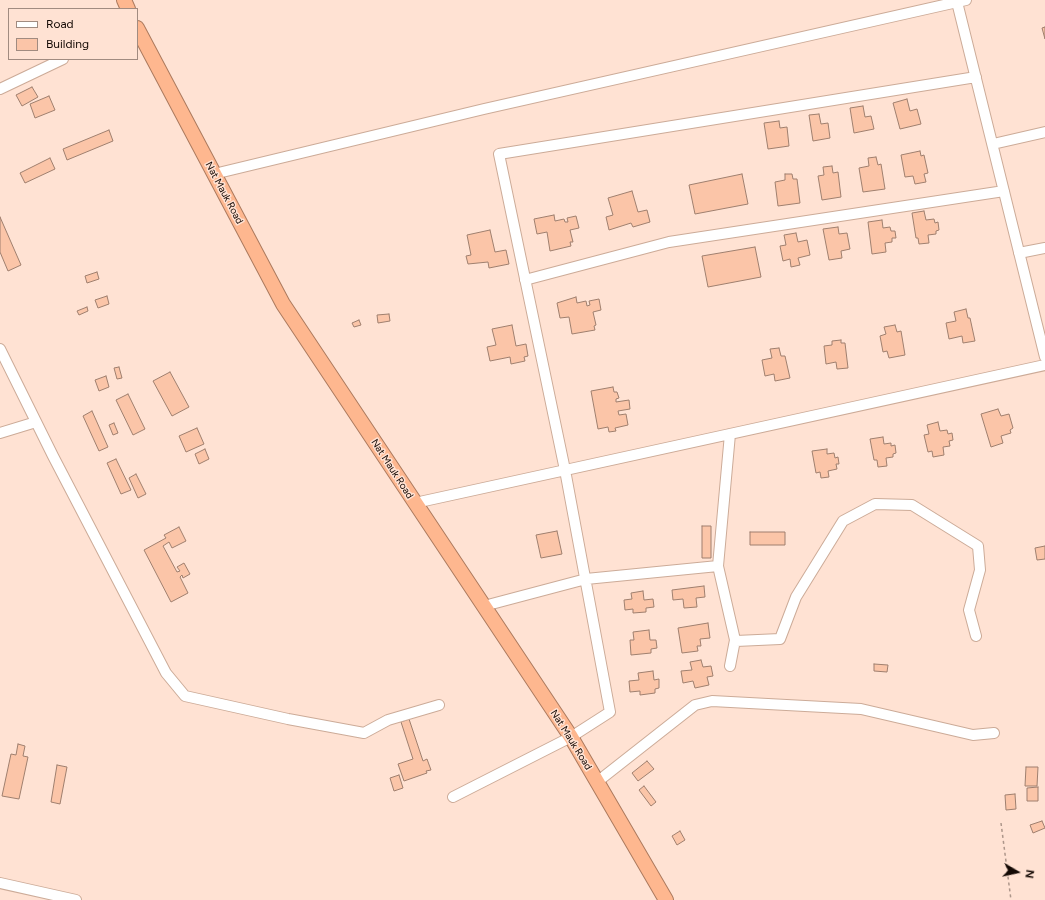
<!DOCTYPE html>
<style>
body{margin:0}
#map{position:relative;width:1045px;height:900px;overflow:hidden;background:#ffe2d3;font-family:Figtree,sans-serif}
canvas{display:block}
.legend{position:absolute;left:8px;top:8px;width:130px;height:52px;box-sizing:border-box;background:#ffe2d3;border:1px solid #a18b80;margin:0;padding:5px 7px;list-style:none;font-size:12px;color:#140904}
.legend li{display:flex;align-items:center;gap:8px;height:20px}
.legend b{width:20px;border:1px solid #a18b80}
.north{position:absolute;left:997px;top:852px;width:40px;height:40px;-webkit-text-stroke:3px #ffe2d3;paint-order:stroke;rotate:99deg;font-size:11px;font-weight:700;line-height:16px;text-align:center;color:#140904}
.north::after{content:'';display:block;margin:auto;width:14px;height:18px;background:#140904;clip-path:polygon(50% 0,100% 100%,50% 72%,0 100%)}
</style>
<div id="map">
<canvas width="1045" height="900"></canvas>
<ul class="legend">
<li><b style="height:5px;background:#fff"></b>Road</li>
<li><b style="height:11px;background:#fbc5a8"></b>Building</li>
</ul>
<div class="north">N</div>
</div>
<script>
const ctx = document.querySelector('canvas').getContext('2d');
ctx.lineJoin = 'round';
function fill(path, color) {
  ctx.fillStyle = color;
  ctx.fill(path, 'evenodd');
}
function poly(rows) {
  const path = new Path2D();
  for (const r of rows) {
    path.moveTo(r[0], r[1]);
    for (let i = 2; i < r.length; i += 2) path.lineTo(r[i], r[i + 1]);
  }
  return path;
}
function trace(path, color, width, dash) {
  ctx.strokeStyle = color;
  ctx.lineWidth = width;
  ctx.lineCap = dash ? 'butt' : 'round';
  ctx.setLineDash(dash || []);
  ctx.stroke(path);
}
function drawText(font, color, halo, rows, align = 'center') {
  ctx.font = font + ' Figtree,sans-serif';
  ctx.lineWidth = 3;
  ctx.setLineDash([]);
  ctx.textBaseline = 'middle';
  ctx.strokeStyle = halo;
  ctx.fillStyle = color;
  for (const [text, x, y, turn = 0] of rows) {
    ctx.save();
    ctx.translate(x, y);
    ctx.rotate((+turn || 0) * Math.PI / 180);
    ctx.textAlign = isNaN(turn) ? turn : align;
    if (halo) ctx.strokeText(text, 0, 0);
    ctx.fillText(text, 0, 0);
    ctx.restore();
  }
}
const building = poly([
 [1045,27,1045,39,1042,28,1045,27],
 [32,87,38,97,22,106,16,95,32,87],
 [49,96,55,110,35,118,30,104,49,96],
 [907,99,910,111,917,109,921,124,900,129,893,103,907,99],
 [863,106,865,117,871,116,874,129,854,133,850,108,863,106],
 [819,114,821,124,828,123,830,138,813,141,809,115,819,114],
 [779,121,780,128,787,127,789,146,768,149,764,123,779,121],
 [109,130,113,141,67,160,63,149,109,130],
 [920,151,921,156,924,155,928,173,924,174,926,182,915,184,913,176,905,177,901,155,920,151],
 [876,157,878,165,881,164,885,189,863,192,859,168,869,166,868,158,876,157],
 [50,158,55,169,25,183,20,173,50,158],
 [832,166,833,173,838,172,841,197,822,200,818,176,824,175,823,167,832,166],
 [742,174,748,204,695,214,689,185,742,174],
 [785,174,792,174,793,179,797,179,800,203,778,206,775,182,785,180,785,174],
 [632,191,638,212,647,210,650,222,633,227,631,223,609,230,606,217,613,215,608,198,632,191],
 [924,211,926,220,934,219,935,223,938,222,939,230,936,231,936,234,928,235,929,243,919,244,918,238,916,238,912,213,924,211],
 [554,215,555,221,564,219,565,222,568,222,567,218,576,216,579,228,570,230,573,242,570,242,571,246,550,251,547,232,537,234,534,219,554,215],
 [0,217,21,265,8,271,0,252,0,217],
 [882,220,883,228,890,227,891,231,895,231,896,238,892,238,892,242,885,243,886,252,872,254,868,222,882,220],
 [838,227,839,234,847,233,850,249,841,251,842,258,829,260,823,229,838,227],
 [490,230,495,252,506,250,509,264,489,268,488,262,468,264,466,256,471,255,467,235,490,230],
 [796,233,798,242,807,240,810,255,798,258,800,265,791,267,790,259,783,261,780,246,786,245,784,235,796,233],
 [755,247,761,277,708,287,702,256,755,247],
 [97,272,99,279,87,283,85,276,97,272],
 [107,296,109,304,98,308,95,300,107,296],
 [576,297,577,303,586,301,587,306,590,305,589,301,599,299,601,310,593,312,596,325,594,326,595,330,572,334,569,317,560,318,557,303,576,297],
 [87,307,88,311,79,315,77,311,87,307],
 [966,309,968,318,970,318,975,341,963,343,962,336,949,339,946,323,956,321,954,312,966,309],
 [389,314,390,321,378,323,377,315,389,314],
 [359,320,361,325,354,327,352,323,359,320],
 [512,325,516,346,526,344,528,356,524,357,525,361,511,364,510,357,490,361,487,347,496,345,492,329,512,325],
 [895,325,897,332,901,331,905,355,889,358,887,351,883,352,880,336,886,334,884,327,895,325],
 [841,340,841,343,845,343,848,368,837,369,836,362,826,364,824,346,832,345,832,341,841,340],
 [779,348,781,356,785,356,790,378,775,381,774,374,765,376,762,360,772,358,770,349,779,348],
 [119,367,122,378,117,379,114,368,119,367],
 [170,372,189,407,172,416,153,381,170,372],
 [106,376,109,387,99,391,95,380,106,376],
 [613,387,614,392,617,392,619,398,616,399,616,402,629,400,630,409,618,411,619,415,626,414,628,425,615,428,616,431,609,432,608,427,598,429,591,391,613,387],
 [128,394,145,429,133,435,116,400,128,394],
 [998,409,1001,416,1009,414,1013,428,1010,430,1011,433,1001,436,1003,443,991,447,981,414,998,409],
 [92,411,108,447,99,451,83,416,92,411],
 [938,422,940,431,947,430,948,434,952,433,953,440,949,441,950,446,943,447,944,455,933,457,932,451,928,452,924,435,929,434,927,425,938,422],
 [114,423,118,433,113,435,109,425,114,423],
 [197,428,204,444,186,452,179,436,197,428],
 [883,437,884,444,891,443,891,446,895,445,896,453,893,454,893,457,886,458,887,466,878,467,877,460,874,460,870,439,883,437],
 [205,449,209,459,199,464,195,454,205,449],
 [827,449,827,454,834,453,835,458,838,457,839,464,836,464,837,469,828,471,829,477,821,478,820,472,816,473,812,451,827,449],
 [116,459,131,490,121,494,107,463,116,459],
 [136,474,146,494,138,498,129,478,136,474],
 [702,526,711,526,711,558,702,558,702,526],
 [179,527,186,541,172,548,169,542,163,546,177,572,180,571,177,567,184,563,190,574,183,578,182,575,180,577,188,593,171,602,144,550,166,538,164,535,179,527],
 [557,531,562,554,541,558,536,535,557,531],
 [750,532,785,532,785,545,750,545,750,532],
 [1045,546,1045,559,1037,560,1035,548,1045,546],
 [704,586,705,597,696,598,697,607,684,608,683,599,673,600,672,590,704,586],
 [643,591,644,600,653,599,654,607,646,608,646,612,633,613,633,609,625,610,624,600,632,599,631,593,643,591],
 [708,623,710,638,700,639,701,646,697,646,698,651,682,653,678,628,708,623],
 [649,630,650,640,656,640,657,648,651,649,651,653,631,655,630,640,634,640,633,632,649,630],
 [701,660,703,667,711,666,713,676,707,677,709,685,695,688,693,681,683,683,681,671,692,670,690,662,701,660],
 [874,664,888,665,887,672,874,671,874,664],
 [653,671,654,680,659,679,659,688,655,689,655,693,640,695,640,691,630,692,629,681,639,680,638,673,653,671],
 [409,719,423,761,427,759,431,770,426,771,427,773,404,781,398,764,413,759,401,722,409,719],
 [18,744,25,746,23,756,28,757,19,799,2,796,11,754,16,755,18,744],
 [647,761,654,769,638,781,632,773,647,761],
 [57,765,67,767,60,804,51,802,57,765],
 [1026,767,1038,767,1037,786,1025,786,1026,767],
 [399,775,403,788,394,791,390,778,399,775],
 [644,786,656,802,651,806,639,790,644,786],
 [1038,787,1038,801,1027,801,1027,788,1038,787],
 [1015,794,1016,809,1006,810,1005,795,1015,794],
 [1042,821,1045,828,1033,833,1030,825,1042,821],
 [680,831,685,840,677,845,672,836,680,831]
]);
fill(building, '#fbc5a8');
trace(building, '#9f7f6e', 1);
const minor = poly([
 [957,2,1045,357],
 [0,89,63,59],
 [993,144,1045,132],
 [214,174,484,109,966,0],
 [1019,253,1045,248],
 [525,280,669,242,1004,191],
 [0,349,53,456,166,673,185,696,288,719,364,733,388,720,439,705],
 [0,433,36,422],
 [730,434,718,566,735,640,730,666],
 [415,503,1045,365],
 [484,606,586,579,718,566],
 [736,641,780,639,796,597,843,521,875,504,912,505,978,546,980,570,969,610,976,636],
 [597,782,695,705,712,701,861,709,973,735,994,733],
 [453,797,571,737,610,712,565,470,499,154,976,77],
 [0,883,76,900]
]);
const highway = poly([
 [124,0,128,9],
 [137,28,283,304,571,737,666,900]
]);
trace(minor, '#ccab98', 12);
trace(highway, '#ac7a5e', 16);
trace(poly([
 [1001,823,1011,900]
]), '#ad968a', 1.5, [3, 3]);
trace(minor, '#fff', 10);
trace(highway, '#feb78f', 14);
drawText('10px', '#140904', '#ffe2d3', [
 ["Nat Mauk Road",224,193,62],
 ["Nat Mauk Road",392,469,57],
 ["Nat Mauk Road",571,740,58]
]);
</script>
